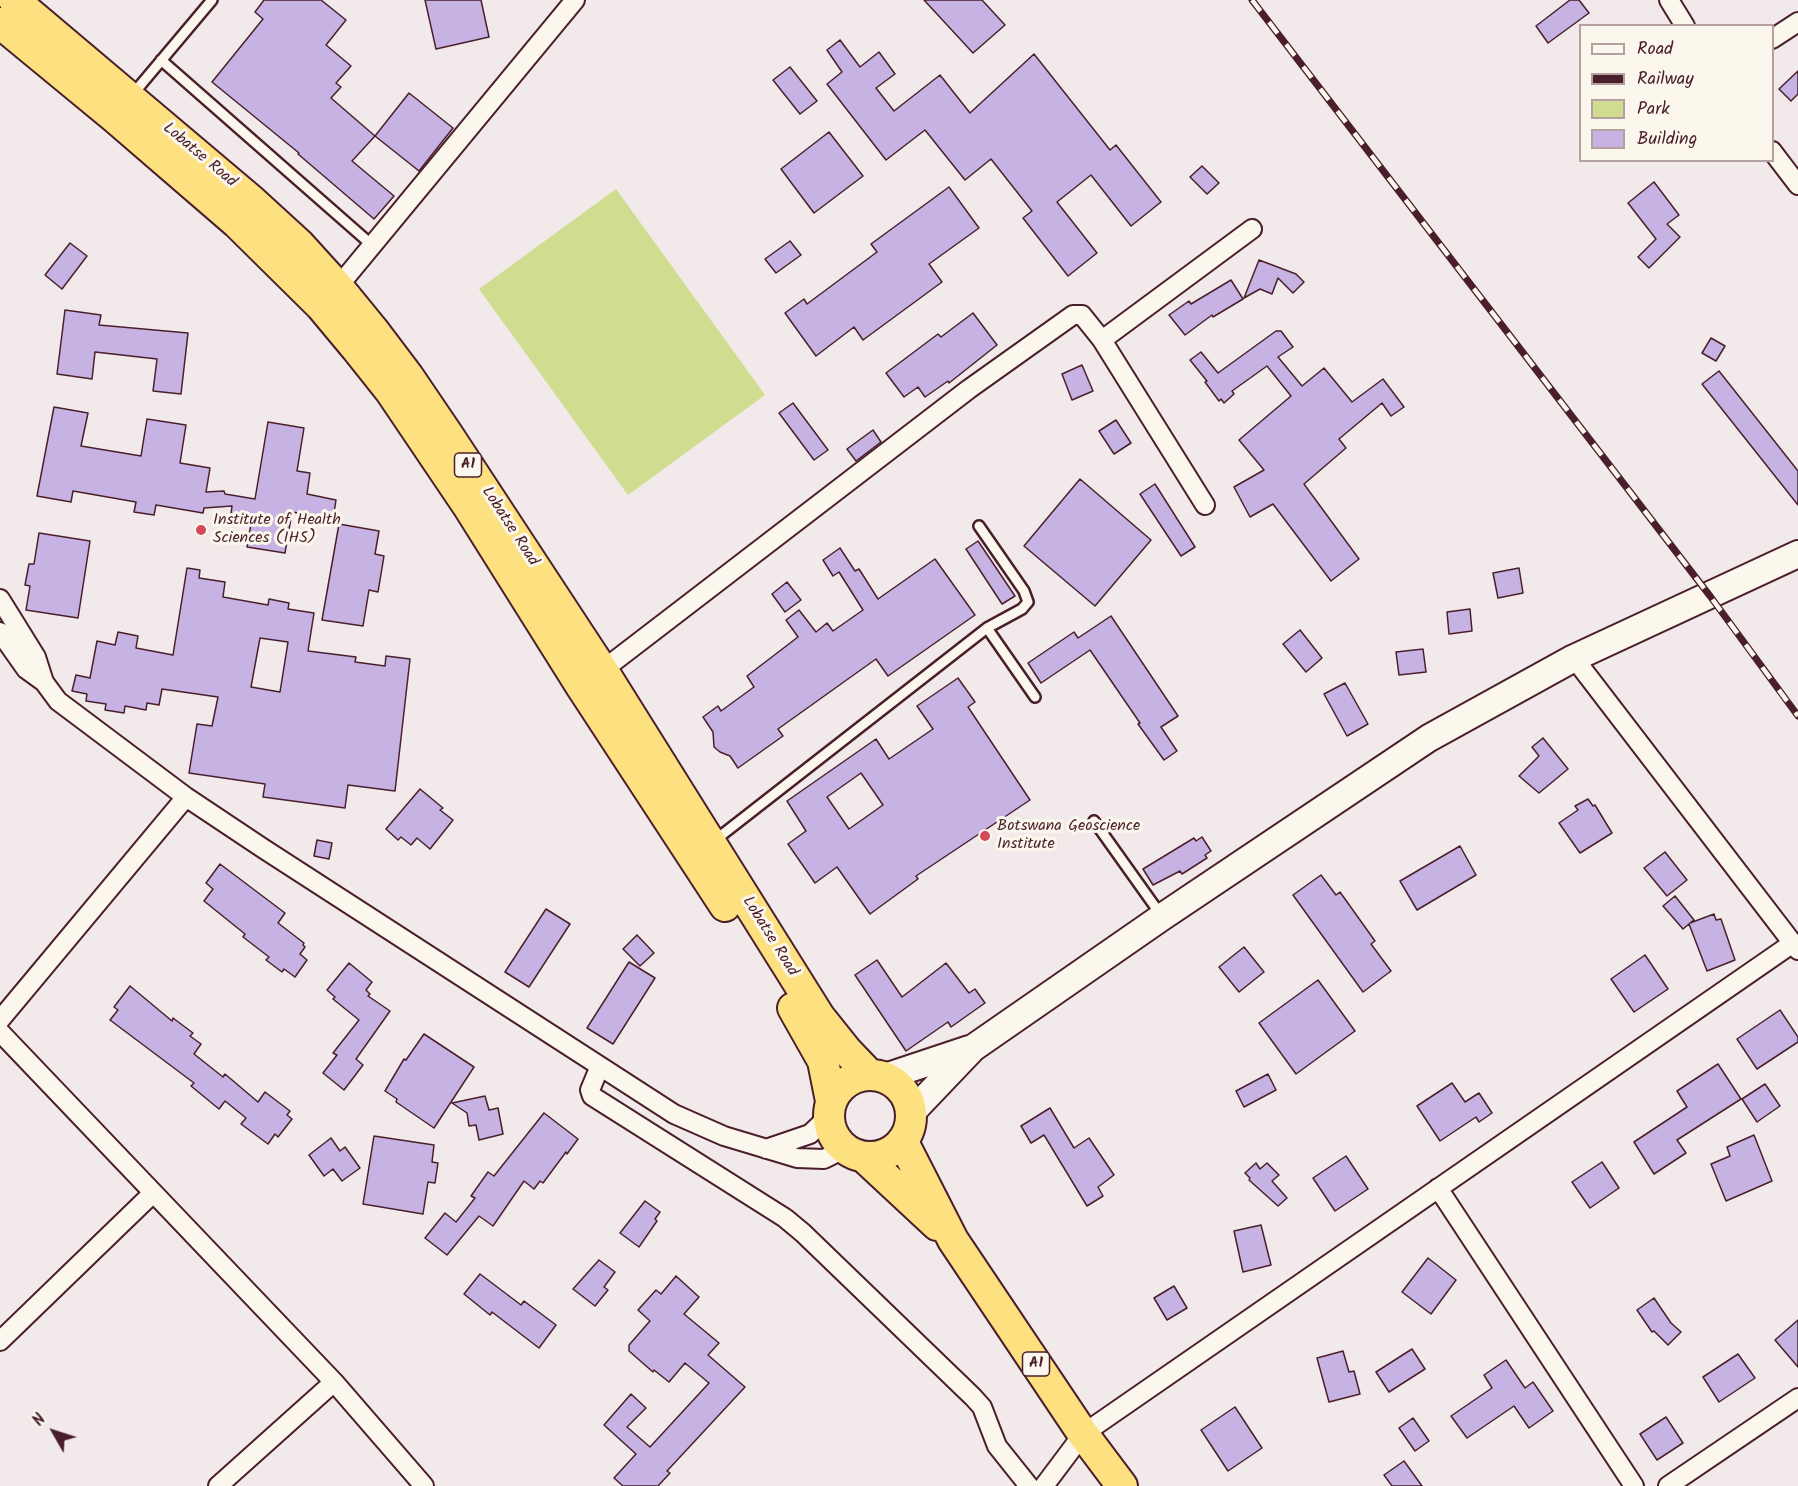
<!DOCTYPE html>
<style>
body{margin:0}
#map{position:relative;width:1798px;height:1486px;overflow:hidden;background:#f1e9ea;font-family:Kalam,sans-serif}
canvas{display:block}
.legend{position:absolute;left:1579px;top:24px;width:195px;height:138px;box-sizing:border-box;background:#fbf7ec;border:2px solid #b4a19f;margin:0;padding:8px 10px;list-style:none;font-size:18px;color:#4a1f2b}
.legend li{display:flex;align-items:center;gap:12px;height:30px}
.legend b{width:30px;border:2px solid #b4a19f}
.north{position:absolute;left:24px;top:1402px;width:60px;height:60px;-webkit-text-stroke:4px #fbf7ec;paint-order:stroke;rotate:309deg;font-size:16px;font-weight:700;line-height:24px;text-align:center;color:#4a1f2b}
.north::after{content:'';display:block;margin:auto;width:21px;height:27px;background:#4a1f2b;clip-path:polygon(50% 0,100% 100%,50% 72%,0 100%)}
</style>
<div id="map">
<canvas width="1798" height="1486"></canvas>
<ul class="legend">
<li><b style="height:8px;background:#fbf7ec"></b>Road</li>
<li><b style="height:8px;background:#4a1f2b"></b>Railway</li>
<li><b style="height:16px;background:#d0dc8f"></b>Park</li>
<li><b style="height:16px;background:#c7b3e3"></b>Building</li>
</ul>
<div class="north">N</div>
</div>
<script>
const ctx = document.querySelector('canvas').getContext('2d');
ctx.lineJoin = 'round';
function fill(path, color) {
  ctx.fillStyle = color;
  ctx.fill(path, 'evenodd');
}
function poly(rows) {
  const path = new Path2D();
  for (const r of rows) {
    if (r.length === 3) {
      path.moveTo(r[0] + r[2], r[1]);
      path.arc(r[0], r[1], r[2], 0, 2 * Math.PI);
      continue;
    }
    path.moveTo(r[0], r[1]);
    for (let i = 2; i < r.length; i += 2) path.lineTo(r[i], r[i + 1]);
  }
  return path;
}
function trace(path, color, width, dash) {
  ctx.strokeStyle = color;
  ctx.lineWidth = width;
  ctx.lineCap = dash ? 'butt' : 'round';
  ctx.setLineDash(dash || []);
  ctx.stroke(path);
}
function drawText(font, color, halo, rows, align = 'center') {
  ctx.font = font + ' Kalam,sans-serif';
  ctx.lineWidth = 6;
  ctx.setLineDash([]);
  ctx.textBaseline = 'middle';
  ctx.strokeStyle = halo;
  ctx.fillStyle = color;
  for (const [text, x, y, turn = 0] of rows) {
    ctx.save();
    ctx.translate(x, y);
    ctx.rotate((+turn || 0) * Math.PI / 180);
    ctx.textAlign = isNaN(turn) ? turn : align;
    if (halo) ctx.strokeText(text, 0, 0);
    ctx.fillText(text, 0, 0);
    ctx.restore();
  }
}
fill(poly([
 [616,189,765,395,628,495,479,289]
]), '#d0dc8f');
const building = poly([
 [264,0,321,0,346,20,326,45,351,66,336,83,341,87,331,98,375,136,352,161,394,196,374,219,298,154,299,153,212,82,263,19,255,12,264,0],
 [425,0,481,0,489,37,436,49,425,0],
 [924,0,982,0,1005,25,973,53,924,0],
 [1570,0,1579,0,1589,13,1548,43,1536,26,1570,0],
 [840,40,860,67,879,52,895,74,876,88,894,111,940,75,970,113,1034,54,1110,150,1116,145,1161,202,1131,226,1091,175,1057,202,1097,253,1068,276,1023,218,1032,211,991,159,965,180,925,130,886,160,827,84,842,72,827,50,840,40],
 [790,67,817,101,800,114,773,80,790,67],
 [1798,71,1798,94,1791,101,1779,89,1798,71],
 [409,93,453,128,419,171,375,136,409,93],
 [829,132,863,176,814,213,781,169,829,132],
 [1202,166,1219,183,1207,194,1190,177,1202,166],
 [1654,182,1679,215,1667,224,1680,237,1649,268,1638,257,1656,239,1628,203,1654,182],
 [949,187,979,228,929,264,942,282,863,340,854,327,816,356,785,313,804,299,807,304,877,252,871,244,949,187],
 [790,241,801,255,776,273,765,259,790,241],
 [70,243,87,256,62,289,45,275,70,243],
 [1259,260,1296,274,1304,282,1293,293,1278,278,1272,294,1260,289,1244,298,1259,260],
 [1231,280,1243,299,1213,317,1212,315,1185,335,1169,315,1189,301,1191,304,1231,280],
 [65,310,101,315,99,325,188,333,181,394,153,391,157,359,95,352,92,379,57,374,65,310],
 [973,313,997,345,949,383,948,381,925,397,918,387,904,397,886,373,938,334,941,337,973,313],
 [1276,331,1281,331,1293,347,1278,357,1302,386,1324,368,1352,402,1383,379,1404,407,1391,416,1382,403,1339,439,1346,448,1304,484,1359,559,1331,581,1273,504,1250,517,1234,487,1264,470,1239,440,1291,396,1267,366,1232,391,1234,394,1224,403,1221,399,1219,401,1205,382,1207,381,1190,360,1201,352,1218,373,1276,331],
 [1711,338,1725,346,1716,361,1702,353,1711,338],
 [1082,365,1093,391,1072,400,1062,374,1082,365],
 [1719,371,1798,471,1798,505,1702,384,1719,371],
 [793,403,828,450,814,460,779,413,793,403],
 [54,407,88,413,81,446,141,456,147,419,186,425,180,463,210,468,206,492,224,491,225,494,255,499,268,422,304,428,297,471,310,473,307,494,336,500,333,519,292,512,285,553,247,547,251,524,230,521,232,506,204,508,203,513,156,505,154,515,134,512,136,502,73,491,71,502,37,496,54,407],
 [1116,420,1131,443,1114,454,1099,431,1116,420],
 [873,430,881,442,856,461,847,449,873,430],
 [1080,479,1151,540,1095,606,1024,546,1080,479],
 [1155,484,1195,547,1181,556,1140,494,1155,484],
 [339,524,379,531,375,554,384,556,378,592,369,590,363,626,322,620,339,524],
 [39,533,90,541,78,618,26,610,30,586,25,585,29,564,34,564,39,533],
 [978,541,1015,596,1002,604,966,549,978,541],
 [840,548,855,571,859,569,878,599,935,559,975,615,888,676,876,659,778,729,783,736,738,768,730,756,720,752,714,747,713,732,703,717,718,706,721,711,754,687,747,676,798,637,786,620,799,610,816,632,827,623,833,631,863,610,839,572,833,576,823,560,840,548],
 [187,568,200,570,199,578,225,582,223,597,268,605,269,599,289,603,288,609,314,613,308,651,356,657,355,662,385,666,386,656,410,659,395,791,348,785,345,808,263,797,265,784,189,773,197,724,212,726,218,697,162,689,159,705,147,703,146,710,125,706,124,713,105,710,106,704,86,701,87,694,72,691,76,675,90,678,97,641,115,645,118,632,138,636,136,648,173,655,187,568],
 [260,638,288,642,280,692,251,687,260,638],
 [1519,568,1523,593,1498,598,1493,573,1519,568],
 [787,582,801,600,785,612,772,594,787,582],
 [1470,609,1472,631,1449,634,1447,612,1470,609],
 [1111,616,1178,716,1161,727,1177,751,1164,760,1138,724,1140,723,1090,650,1041,683,1028,663,1074,632,1078,638,1111,616],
 [1300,630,1322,658,1306,672,1283,644,1300,630],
 [1423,649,1426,672,1399,675,1396,652,1423,649],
 [958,678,975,702,968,707,1030,800,916,876,918,879,870,914,837,867,815,883,788,844,806,831,787,801,876,739,889,759,933,729,917,706,958,678],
 [861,773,883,805,849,829,827,797,861,773],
 [1345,683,1368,724,1347,736,1324,694,1345,683],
 [1543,738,1568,769,1539,793,1519,776,1539,756,1532,747,1543,738],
 [420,789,443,808,440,810,453,820,430,849,417,838,411,845,401,837,398,840,386,829,420,789],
 [1588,799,1593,806,1595,805,1612,833,1580,853,1559,823,1578,810,1575,806,1588,799],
 [1202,837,1211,851,1205,855,1207,858,1182,874,1180,871,1153,885,1143,869,1194,838,1196,841,1202,837],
 [317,840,332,843,329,859,314,856,317,840],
 [1460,846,1476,875,1417,910,1400,881,1460,846],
 [1665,852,1687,880,1667,896,1644,868,1665,852],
 [220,864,285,913,278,923,304,943,303,945,305,947,300,954,307,960,295,977,284,969,282,972,266,960,269,957,243,937,245,934,204,901,213,889,206,883,220,864],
 [1321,875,1336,895,1340,892,1375,941,1371,944,1391,971,1363,992,1293,895,1321,875],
 [1675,896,1694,920,1690,923,1714,914,1716,920,1721,919,1735,960,1707,971,1689,924,1683,929,1663,906,1675,896],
 [546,909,570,924,529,987,505,972,546,909],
 [637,935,654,953,640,966,623,949,637,935],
 [1244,947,1264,972,1239,992,1219,967,1244,947],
 [1645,955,1668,989,1634,1012,1611,979,1645,955],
 [877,960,902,997,946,963,969,993,975,989,985,1003,951,1027,948,1022,906,1051,855,975,877,960],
 [629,962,655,978,613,1044,587,1028,629,962],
 [349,963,372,982,366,990,370,994,368,996,390,1011,356,1059,363,1065,344,1090,323,1073,337,1055,333,1053,359,1020,333,999,335,997,327,990,349,963],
 [1318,980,1355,1031,1296,1074,1259,1023,1318,980],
 [130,986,172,1021,173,1018,193,1033,190,1036,201,1044,194,1054,223,1077,225,1074,258,1102,265,1092,290,1111,287,1115,292,1119,278,1137,275,1134,268,1144,241,1124,246,1118,225,1101,219,1109,191,1086,194,1083,110,1020,118,1010,114,1007,130,986],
 [1780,1010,1798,1037,1798,1042,1757,1069,1737,1039,1780,1010],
 [424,1034,474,1067,434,1128,396,1102,397,1099,385,1091,404,1059,406,1060,424,1034],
 [1718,1064,1741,1099,1677,1140,1686,1153,1654,1174,1634,1142,1687,1107,1677,1091,1718,1064],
 [1268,1074,1276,1090,1244,1107,1236,1091,1268,1074],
 [1452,1083,1465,1102,1479,1093,1492,1113,1479,1122,1476,1117,1440,1141,1417,1106,1452,1083],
 [1765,1084,1780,1106,1757,1122,1742,1099,1765,1084],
 [485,1096,489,1110,498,1108,503,1134,479,1140,476,1125,469,1126,467,1113,452,1103,485,1096],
 [1050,1108,1074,1148,1089,1138,1114,1175,1098,1187,1103,1196,1087,1206,1044,1135,1031,1143,1021,1126,1050,1108],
 [544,1113,578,1139,567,1154,566,1152,543,1183,540,1181,534,1189,524,1181,493,1226,479,1216,447,1255,425,1238,445,1213,456,1222,475,1198,471,1196,488,1172,494,1176,544,1113],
 [1754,1135,1772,1181,1726,1201,1711,1164,1730,1156,1727,1147,1754,1135],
 [374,1136,434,1145,432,1162,438,1163,435,1183,428,1182,423,1214,363,1204,374,1136],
 [331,1138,340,1151,345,1147,360,1168,342,1181,333,1169,324,1176,309,1155,331,1138],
 [1346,1156,1368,1189,1335,1211,1313,1178,1346,1156],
 [1602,1162,1619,1188,1590,1208,1572,1182,1602,1162],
 [1256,1163,1260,1169,1267,1163,1279,1175,1272,1181,1287,1198,1278,1206,1249,1180,1250,1178,1245,1173,1256,1163],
 [645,1201,660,1212,655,1219,657,1221,639,1247,620,1233,645,1201],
 [1261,1225,1271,1265,1243,1272,1234,1231,1261,1225],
 [1428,1258,1456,1280,1431,1314,1402,1292,1428,1258],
 [599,1260,615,1272,604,1287,608,1290,595,1306,573,1289,599,1260],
 [480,1274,521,1305,524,1301,556,1325,539,1348,492,1312,490,1315,464,1294,480,1274],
 [676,1276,699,1297,684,1314,719,1343,708,1355,745,1387,667,1471,670,1473,658,1486,623,1486,614,1478,636,1454,604,1425,631,1394,646,1408,627,1427,650,1447,709,1383,685,1363,669,1382,654,1370,653,1372,629,1351,629,1345,650,1321,638,1310,656,1290,661,1294,676,1276],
 [1174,1286,1187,1308,1167,1320,1154,1298,1174,1286],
 [1654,1298,1671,1323,1681,1332,1668,1345,1654,1331,1652,1332,1637,1310,1654,1298],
 [1798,1320,1798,1367,1775,1340,1798,1320],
 [1412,1349,1425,1369,1389,1392,1376,1372,1412,1349],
 [1343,1351,1349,1372,1354,1371,1360,1394,1329,1402,1317,1358,1343,1351],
 [1738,1354,1755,1378,1719,1402,1703,1377,1738,1354],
 [1506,1360,1525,1388,1533,1382,1553,1411,1529,1428,1514,1406,1467,1438,1451,1416,1492,1388,1484,1375,1506,1360],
 [1235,1407,1262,1448,1228,1471,1201,1430,1235,1407],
 [1666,1417,1683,1443,1657,1460,1640,1434,1666,1417],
 [1413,1418,1429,1441,1415,1451,1399,1428,1413,1418],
 [1404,1461,1422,1486,1392,1486,1384,1475,1404,1461]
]);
fill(building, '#c7b3e3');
trace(building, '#4a1f2b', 1.5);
const service = poly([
 [161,60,373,246],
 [133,94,212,0],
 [979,526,1024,591,1028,602,1022,609,987,628],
 [1094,821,1161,915],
 [714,841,987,628,1035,697]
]);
const minor = poly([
 [1669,0,1685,26],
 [1772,39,1798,22],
 [1772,151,1798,185],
 [332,294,575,0],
 [1102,340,1252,229],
 [0,599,36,657,44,682],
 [0,632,26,669,44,682,58,701,186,797,264,849,674,1114,724,1136,797,1158,824,1159,844,1149],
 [1574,658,1798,950],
 [595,676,969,389,1073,315,1082,315,1102,340,1205,505],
 [0,1020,186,797],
 [0,1032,334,1382,424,1486],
 [600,1066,590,1090,592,1096,785,1218,803,1233,973,1397,982,1407,997,1446,1029,1486],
 [766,1149,810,1134,829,1116],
 [1438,1188,1634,1486],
 [0,1341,152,1194],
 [218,1486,334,1382],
 [1044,1486,1083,1434,1793,943],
 [1668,1486,1798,1398]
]);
const secondary = poly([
 [885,1077,969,1049],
 [912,1112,973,1048,1162,917,1429,738,1574,658,1798,554]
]);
const trunk = poly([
 [14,0,252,201,299,244,338,287,374,331,408,376,448,435,603,671,819,1016,847,1051,869,1074],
 [0,23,114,117,237,223,321,306,356,348,391,392,468,506,581,686,725,906],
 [793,1008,823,1061,831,1101],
 [870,1116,41],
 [903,1142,953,1240,1083,1434,1122,1486],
 [865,1158,937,1225]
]);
trace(service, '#4a1f2b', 14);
trace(minor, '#4a1f2b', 22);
trace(secondary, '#4a1f2b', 30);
trace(trunk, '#4a1f2b', 34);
trace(service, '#fbf7ec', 9);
trace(minor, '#fbf7ec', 18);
trace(secondary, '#fbf7ec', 26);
trace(trunk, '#fde080', 30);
const rail = poly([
 [1252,0,1710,596,1798,716]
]);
trace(rail, '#4a1f2b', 7);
trace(rail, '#fbf7ec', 4.5, [14]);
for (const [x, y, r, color] of [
 [201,530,6,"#d1495b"],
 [985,836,6,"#d1495b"]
]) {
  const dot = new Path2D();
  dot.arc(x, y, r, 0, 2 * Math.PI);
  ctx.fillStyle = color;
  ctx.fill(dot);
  trace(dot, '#fbf7ec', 2);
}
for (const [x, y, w] of [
 [468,465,27],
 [1036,1364,27]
]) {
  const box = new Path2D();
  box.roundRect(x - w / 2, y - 12, w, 24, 4.5);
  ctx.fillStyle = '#fbf7ec';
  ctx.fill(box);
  trace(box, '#4a1f2b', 1.5);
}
drawText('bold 15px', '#4a1f2b', null, [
 ["A1",468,465],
 ["A1",1036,1364]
]);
drawText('16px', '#4a1f2b', '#fbf7ec', [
 ["Lobatse Road",199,156,40],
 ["Lobatse Road",509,527,57],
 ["Lobatse Road",769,937,58]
]);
drawText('16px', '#4a1f2b', '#fbf7ec', [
 ["Institute of Health",213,521],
 ["Sciences (IHS)",213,539],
 ["Botswana Geoscience",997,827],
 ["Institute",997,845]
], 'left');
</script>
